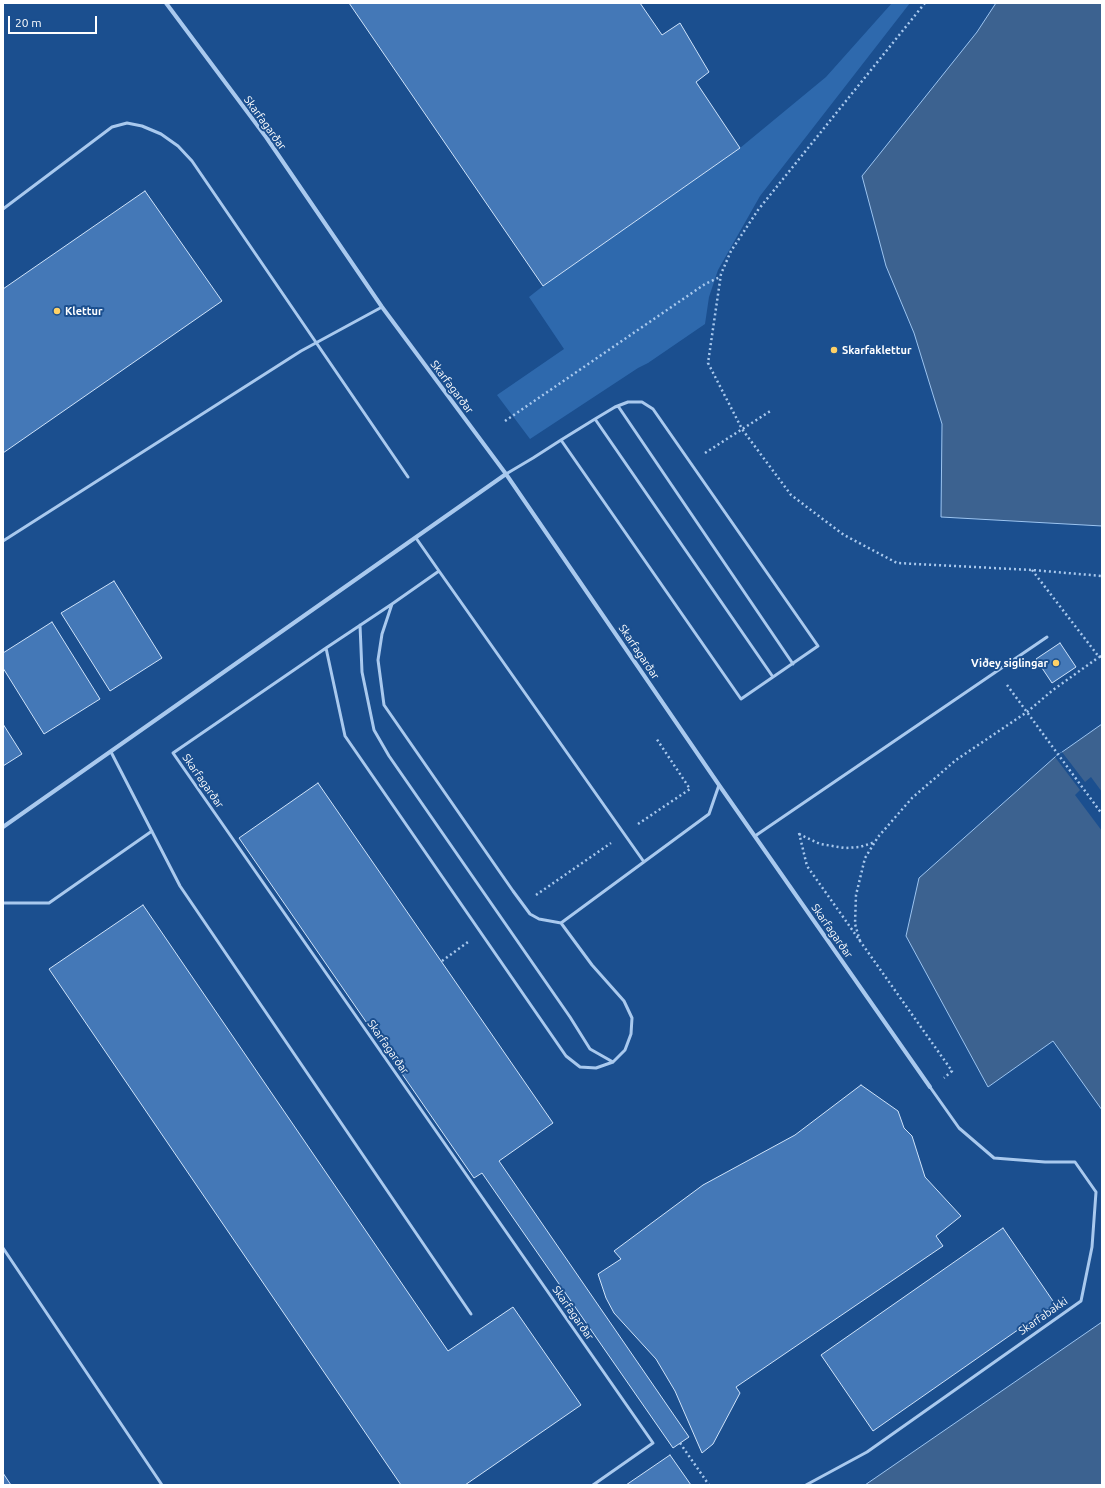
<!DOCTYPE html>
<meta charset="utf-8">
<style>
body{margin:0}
#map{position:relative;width:1105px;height:1488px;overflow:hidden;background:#1b4f8f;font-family:Ubuntu,sans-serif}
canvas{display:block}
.frame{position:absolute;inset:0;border:4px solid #fff;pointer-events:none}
.scale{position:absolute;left:8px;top:16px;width:89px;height:18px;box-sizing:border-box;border:2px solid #fff;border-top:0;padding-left:5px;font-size:12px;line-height:14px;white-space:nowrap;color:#fff;-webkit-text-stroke:3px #1b4f8f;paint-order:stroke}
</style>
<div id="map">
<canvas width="1105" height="1488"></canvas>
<div class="frame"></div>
<div class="scale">20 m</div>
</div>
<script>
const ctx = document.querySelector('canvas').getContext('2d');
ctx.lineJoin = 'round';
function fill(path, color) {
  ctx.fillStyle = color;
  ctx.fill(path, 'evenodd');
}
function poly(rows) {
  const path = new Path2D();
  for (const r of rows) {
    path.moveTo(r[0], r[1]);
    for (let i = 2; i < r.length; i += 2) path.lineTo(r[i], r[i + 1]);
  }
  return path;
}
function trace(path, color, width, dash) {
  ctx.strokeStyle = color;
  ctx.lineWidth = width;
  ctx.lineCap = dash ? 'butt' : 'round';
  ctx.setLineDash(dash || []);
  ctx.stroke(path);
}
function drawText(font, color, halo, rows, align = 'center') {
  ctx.font = font + ' Ubuntu,sans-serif';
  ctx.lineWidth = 4;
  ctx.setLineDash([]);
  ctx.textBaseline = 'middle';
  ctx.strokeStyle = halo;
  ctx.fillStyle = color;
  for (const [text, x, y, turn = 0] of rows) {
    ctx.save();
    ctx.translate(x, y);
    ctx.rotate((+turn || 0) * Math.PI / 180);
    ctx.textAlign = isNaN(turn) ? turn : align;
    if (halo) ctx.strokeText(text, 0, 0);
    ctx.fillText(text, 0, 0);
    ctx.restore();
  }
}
fill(poly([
 [892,3,910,3,760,196,718,270,709,297,705,324,648,363,638,368,530,439,497,395,564,349,529,297,543,286,740,148,826,77]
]), '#2e69ad');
const water = poly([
 [996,3,1102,3,1102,526,941,517,942,424,914,333,886,266,862,176,977,32,996,3],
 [1102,724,1102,1110,1053,1041,988,1087,906,936,919,878,1055,757,1102,724],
 [1102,1322,1102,1485,865,1485,1102,1322]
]);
fill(water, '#3c6290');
trace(water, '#9cc4f0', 1);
fill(poly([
 [1062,752,1085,782,1091,777,1102,792,1102,831,1075,795,1080,790,1055,757]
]), '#1b4f8f');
const building = poly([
 [349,3,640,3,662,35,680,23,709,72,696,82,740,148,543,286,349,3],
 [145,191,222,301,3,453,3,289,145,191],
 [114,581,162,658,110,691,61,613,114,581],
 [52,622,100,699,44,734,3,668,3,653,52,622],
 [1060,643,1076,667,1052,683,1036,659,1060,643],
 [3,724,22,754,3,766,3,724],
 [318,783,553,1123,499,1161,689,1437,673,1448,482,1173,474,1178,239,838,318,783],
 [143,905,448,1351,513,1307,581,1405,465,1485,401,1485,49,969,143,905],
 [861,1085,898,1111,904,1128,912,1136,925,1177,961,1216,936,1236,943,1246,736,1387,740,1393,713,1444,702,1453,675,1391,656,1359,614,1313,606,1298,598,1274,621,1259,614,1251,703,1185,795,1135,861,1085],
 [1003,1228,1055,1304,873,1431,821,1355,1003,1228],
 [670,1455,691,1485,626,1485,670,1455],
 [3,1473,11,1485,3,1485,3,1473]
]);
fill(building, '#4478b7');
trace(building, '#cfe3fa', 1);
trace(poly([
 [925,3,758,210,731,251,721,274,708,363,742,429,791,495,844,535,897,563,1032,570,1102,576],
 [505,421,705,284,720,277],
 [705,453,772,410],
 [1032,570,1099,657,1102,656],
 [1007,685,1102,814],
 [638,824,690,789,656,738],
 [799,833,807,866,952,1071,944,1078],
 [799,834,820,844,845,848,860,847,875,842],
 [536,895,611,843],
 [860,941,855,924,856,895,865,858,878,837,912,798,956,760,1027,712,1053,690,1099,657],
 [442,961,468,942],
 [680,1443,709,1485]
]), '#a9c9ee', 2.5, [2, 3]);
trace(poly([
 [3,209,112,127,127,123,142,126,161,134,178,146,192,161,408,477],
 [618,406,793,664],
 [561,440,741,699,773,677],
 [506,474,533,458,561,440,595,419,615,407,628,402,642,402,653,409,818,646,773,677,595,419],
 [416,538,439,571,392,604,382,634,378,660,384,705,513,891,530,914,539,919,561,923,709,814,719,785],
 [3,541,301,351,382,307],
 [439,571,644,862],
 [392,604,326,648,345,736,566,1056,580,1067,596,1068,613,1062,625,1050,631,1034,632,1018,624,1001,592,965,561,923],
 [360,625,362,672,374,730,389,756,570,1017,590,1049,613,1062],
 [326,648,173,753,653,1443,593,1485],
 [111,752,180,886,471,1314],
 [755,836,1047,637],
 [3,903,49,903,152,831],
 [3,1248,162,1485],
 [806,1485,867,1452,1081,1301,1092,1247,1096,1192,1075,1162,1045,1162,994,1158,959,1128,930,1087]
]), '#a9c9ee', 3);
trace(poly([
 [166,3,266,137,382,307,506,474,719,785,930,1087],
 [3,827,506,474]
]), '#a9c9ee', 4);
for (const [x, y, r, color] of [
 [57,311,4,"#ffd166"],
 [834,350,4,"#ffd166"],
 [1056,663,4,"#ffd166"]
]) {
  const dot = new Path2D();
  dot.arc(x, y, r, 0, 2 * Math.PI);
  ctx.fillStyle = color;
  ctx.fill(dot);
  trace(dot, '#1b4f8f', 1.5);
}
drawText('11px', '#fff', '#1b4f8f', [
 ["Skarfagarðar",265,123,54],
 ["Skarfagarðar",452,387,53],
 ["Skarfagarðar",639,652,56],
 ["Skarfagarðar",203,781,55],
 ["Skarfagarðar",832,931,55],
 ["Skarfagarðar",388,1047,55],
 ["Skarfagarðar",573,1313,55],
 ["Skarfabakki",1043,1316,-35]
]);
drawText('bold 11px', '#fff', '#1b4f8f', [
 ["Klettur",65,311],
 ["Skarfaklettur",842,350],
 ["Viðey siglingar",1048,663,"right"]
], 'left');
</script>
